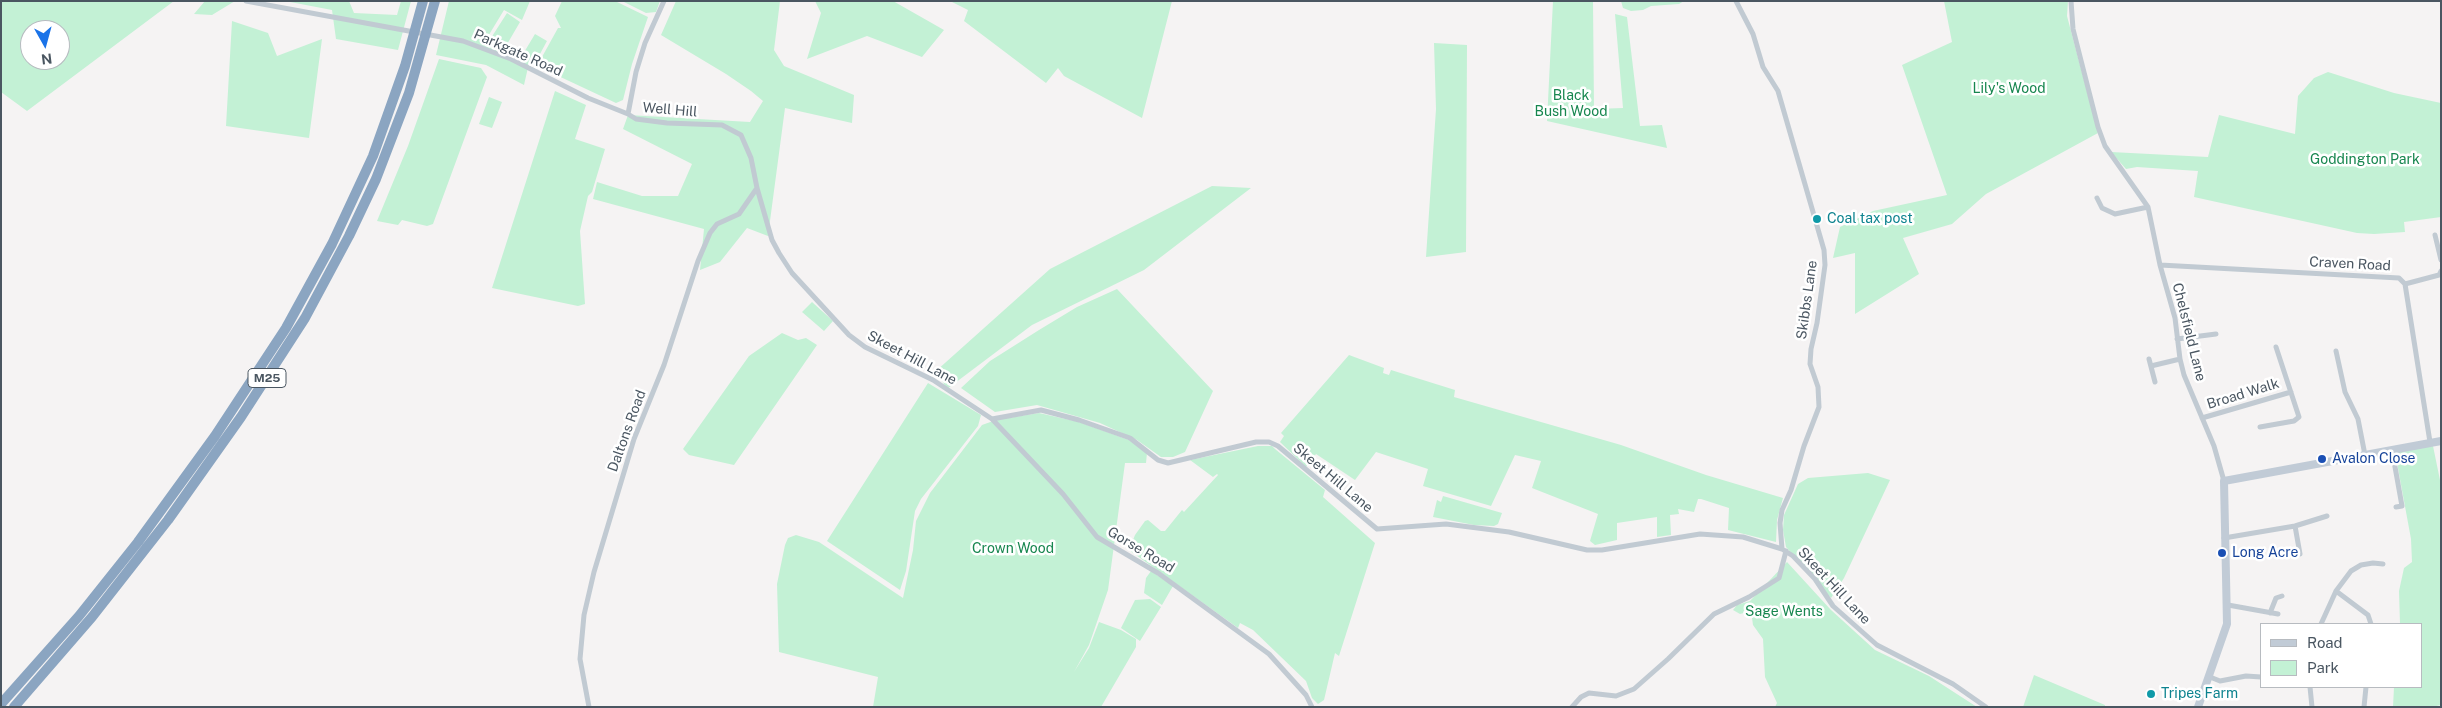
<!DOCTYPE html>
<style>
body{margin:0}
#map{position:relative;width:2442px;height:708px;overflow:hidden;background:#f5f3f3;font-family:"Public Sans",sans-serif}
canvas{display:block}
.frame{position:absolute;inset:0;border:2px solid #4a5661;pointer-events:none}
.legend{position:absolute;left:2260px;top:623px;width:162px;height:65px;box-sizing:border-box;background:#fff;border:1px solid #b7bbc0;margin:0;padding:6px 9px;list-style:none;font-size:15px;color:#4a5661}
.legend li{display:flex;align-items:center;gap:10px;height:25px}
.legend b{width:25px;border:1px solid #b7bbc0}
.north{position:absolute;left:20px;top:20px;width:50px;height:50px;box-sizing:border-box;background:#fff;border:1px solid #b7bbc0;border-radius:50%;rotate:173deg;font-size:14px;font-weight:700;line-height:20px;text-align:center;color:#4a5661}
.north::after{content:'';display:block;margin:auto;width:18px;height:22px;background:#1a73e8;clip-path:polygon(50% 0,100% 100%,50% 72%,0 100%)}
</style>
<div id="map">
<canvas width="2442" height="708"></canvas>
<div class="frame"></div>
<ul class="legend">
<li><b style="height:6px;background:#c1cbd6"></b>Road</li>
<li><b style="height:14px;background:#c3f1d5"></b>Park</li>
</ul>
<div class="north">N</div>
</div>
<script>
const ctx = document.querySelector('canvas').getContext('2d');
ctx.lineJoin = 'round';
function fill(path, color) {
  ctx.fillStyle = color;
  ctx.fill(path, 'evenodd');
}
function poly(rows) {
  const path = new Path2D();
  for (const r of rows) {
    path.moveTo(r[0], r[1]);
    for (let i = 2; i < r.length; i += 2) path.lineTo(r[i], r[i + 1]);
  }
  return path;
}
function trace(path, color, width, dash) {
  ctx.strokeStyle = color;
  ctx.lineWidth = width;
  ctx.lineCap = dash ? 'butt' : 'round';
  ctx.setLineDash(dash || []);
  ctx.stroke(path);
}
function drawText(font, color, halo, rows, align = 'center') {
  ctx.font = font + ' "Public Sans",sans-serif';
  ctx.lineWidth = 5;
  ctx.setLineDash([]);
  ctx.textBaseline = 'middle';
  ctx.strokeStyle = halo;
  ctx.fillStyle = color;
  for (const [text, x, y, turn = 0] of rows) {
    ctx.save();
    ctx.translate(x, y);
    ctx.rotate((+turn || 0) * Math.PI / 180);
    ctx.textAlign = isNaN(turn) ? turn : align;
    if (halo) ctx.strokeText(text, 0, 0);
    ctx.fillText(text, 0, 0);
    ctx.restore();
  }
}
fill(poly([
 [1,1,174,1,27,111,1,92],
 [30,30,60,30,60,60,30,60],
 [205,1,235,1,212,15,194,14],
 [285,1,349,1,354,13,397,15,401,1,411,1,398,50,336,39,332,10],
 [449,1,530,1,522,20,504,10,487,38,499,43,491,38,507,13,520,22,506,46,523,54,535,34,547,41,534,65,529,63,524,85,486,65,436,55],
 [562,1,615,1,648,17,632,64,623,100,616,103,537,66,558,28,561,28,555,16],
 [622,1,660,1,656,12,646,13],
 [676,1,780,1,774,50,784,66,854,95,852,123,785,108,768,236,747,228,720,262,700,270,704,229,593,199,597,182,642,196,678,196,692,164,623,129,628,115,750,122,763,101,751,91,726,74,661,35],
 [815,1,893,1,944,30,922,57,867,36,807,59,821,13],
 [950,1,1172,1,1142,118,1064,76,1058,68,1046,83,964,21,968,10],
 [1553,1,1593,1,1594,109,1623,108,1615,14,1627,17,1640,126,1662,125,1667,148,1547,121],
 [1621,1,1684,1,1679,4,1651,6,1643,10,1631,11,1623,8],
 [1944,1,2068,1,2067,16,2098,133,1986,194,1952,224,1903,238,1919,274,1855,314,1855,253,1833,258,1840,227,1873,211,1947,195,1902,65,1952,42],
 [232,21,268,33,277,56,322,39,309,138,226,126],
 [1434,43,1467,45,1466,252,1426,257,1436,109],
 [439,59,481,68,487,77,433,224,427,226,402,220,398,225,377,221,408,146],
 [2328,72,2394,93,2441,103,2441,217,2404,222,2405,232,2374,234,2357,233,2194,197,2198,171,2137,167,2126,169,2111,152,2208,157,2219,115,2295,134,2298,96,2314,78],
 [555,91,586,105,575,139,605,149,592,192,588,196,580,231,585,304,578,306,492,288],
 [489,97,502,102,492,128,479,124],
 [1212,186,1251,188,1144,270,1032,325,947,389,936,371,1050,269],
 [1117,289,1213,391,1185,452,1173,457,1161,457,1137,440,1100,423,1037,405,995,412,961,388,990,361,1039,330,1077,307],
 [812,302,833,321,824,331,802,312],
 [782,333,798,340,806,338,817,345,734,465,689,455,683,449,749,356],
 [1349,355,1384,368,1383,373,1389,375,1391,370,1455,390,1454,397,1621,445,1706,475,1783,498,1777,520,1776,542,1728,530,1729,508,1701,499,1698,499,1694,512,1678,509,1679,514,1670,515,1671,535,1657,537,1657,517,1617,523,1617,540,1595,545,1590,541,1598,514,1532,488,1541,461,1515,455,1491,506,1423,486,1428,469,1376,452,1355,480,1316,454,1306,467,1280,442,1284,436,1281,433],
 [928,383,981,415,978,426,921,499,915,511,906,571,900,590,827,541],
 [1039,413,1079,422,1129,440,1147,453,1146,463,1125,463,1108,590,1089,645,1074,672,1089,648,1099,622,1121,630,1136,639,1136,647,1101,707,873,707,878,677,779,652,777,584,785,545,788,538,796,535,819,542,903,598,913,550,916,521,930,493,982,425,996,420],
 [1258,446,1272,446,1275,449,1325,490,1323,497,1375,543,1339,656,1335,653,1324,700,1318,704,1312,698,1306,681,1253,630,1240,623,1238,628,1129,550,1135,535,1145,521,1148,520,1161,531,1165,531,1182,510,1184,512,1218,475,1217,474,1213,477,1190,460],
 [2433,446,2441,485,2441,705,2432,707,2393,707,2394,687,2421,687,2421,624,2400,624,2399,591,2404,568,2412,562,2411,539,2395,452],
 [1868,473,1890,480,1844,578,1831,598,1786,547,1783,530,1784,515,1798,484,1808,478],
 [1443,496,1502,513,1498,524,1494,526,1474,525,1433,517,1437,500,1441,502],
 [1787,562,1831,610,1875,650,1929,676,1977,707,1775,707,1777,703,1765,677,1763,639,1753,625,1751,611,1740,614,1733,610,1737,605,1750,601],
 [1151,571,1173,586,1162,605,1144,593,1146,578],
 [1150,599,1161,607,1140,641,1121,628,1135,600],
 [2034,675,2105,705,2105,707,2023,707]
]), '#c3f1d5');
trace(poly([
 [246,1,463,41,511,59,588,98,628,114],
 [664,1,645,43,636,72,628,114,636,119,667,123,722,125,741,135,751,158,757,188,772,240,779,253,792,273,849,335,865,347,933,380,992,419,1063,494,1097,537,1158,573,1269,654,1306,695,1312,707],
 [1736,1,1753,34,1763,67,1778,91,1824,250,1825,265,1817,323,1811,349,1810,364,1818,387,1819,407,1804,446,1791,490,1782,510,1780,523,1782,549],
 [2071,1,2073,29,2098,127,2105,146,2148,207,2160,265,2175,318,2180,359,2184,375,2214,446,2224,481],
 [2097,198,2102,208,2115,214,2148,207],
 [2435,235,2441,260],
 [2160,265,2399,278,2405,284,2430,442],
 [2405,284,2439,275,2441,271],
 [2177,339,2216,334],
 [2336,351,2345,392,2358,419,2365,455],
 [2149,359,2155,382],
 [2151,366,2180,359],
 [2202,418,2291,392],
 [992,419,1041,410,1079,420,1130,438,1158,460,1168,463,1256,442,1269,442,1278,446,1377,529,1446,524,1509,532,1587,550,1602,550,1700,534,1743,537,1782,549,1793,556,1815,579,1833,606,1877,645,1953,684,1986,707],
 [2260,427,2294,421,2299,417,2276,347],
 [2392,450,2402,506,2396,507],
 [2295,526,2300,554],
 [2224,538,2295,526,2327,516],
 [2336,591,2368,615,2371,624],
 [2228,605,2278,614],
 [2270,613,2276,598,2282,596],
 [2321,624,2336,591,2351,571,2361,565,2373,563,2383,564],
 [2210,677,2220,681,2246,676,2261,677],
 [2310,687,2312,707],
 [589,707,580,659,584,615,594,572,634,439,664,365,698,261,710,233,717,224,739,214,757,188],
 [1572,707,1581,697,1589,693,1616,696,1634,689,1668,659,1714,614,1749,597,1779,578,1786,551],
 [2364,707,2366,687]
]), '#c1cad2', 5);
trace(poly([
 [2198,707,2227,624,2224,481,2441,441]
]), '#c1cbd6', 8);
trace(poly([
 [1,704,79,616,138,542,215,436,286,328,332,244,373,156,405,66,423,1],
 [14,707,92,617,168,520,241,417,305,318,349,236,376,179,409,93,435,1]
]), '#8ba5c1', 10);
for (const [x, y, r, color] of [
 [1817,219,5,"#0f9aa8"],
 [2322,459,5,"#1a4fb4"],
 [2222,553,5,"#1a4fb4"],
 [2151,694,5,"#0f9aa8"]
]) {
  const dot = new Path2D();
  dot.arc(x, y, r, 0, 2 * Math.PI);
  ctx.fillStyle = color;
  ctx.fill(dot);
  trace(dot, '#fff', 2);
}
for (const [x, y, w] of [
 [267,378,38]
]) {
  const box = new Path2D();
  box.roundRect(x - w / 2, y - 9.5, w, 19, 4);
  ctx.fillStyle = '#fff';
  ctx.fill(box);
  trace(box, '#4a5661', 1);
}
drawText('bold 12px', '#4a5661', null, [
 ["M25",267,378]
]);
drawText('14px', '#4a5661', '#fff', [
 ["Parkgate Road",518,53,24],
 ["Well Hill",670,110,5],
 ["Craven Road",2350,264,3],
 ["Skibbs Lane",1807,300,-82],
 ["Chelsfield Lane",2189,332,76],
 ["Skeet Hill Lane",912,358,28],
 ["Broad Walk",2243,394,-17],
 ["Daltons Road",627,431,-70],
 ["Skeet Hill Lane",1333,478,40],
 ["Gorse Road",1141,550,31],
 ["Skeet Hill Lane",1834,586,47]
]);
drawText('14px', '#17864f', '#fff', [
 ["Lily's Wood",2009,89],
 ["Black",1571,96],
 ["Bush Wood",1571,112],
 ["Goddington Park",2365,160],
 ["Crown Wood",1013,549],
 ["Sage Wents",1784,612]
]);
drawText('14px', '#0d838f', '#fff', [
 ["Coal tax post",1827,219],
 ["Tripes Farm",2161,694]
], 'left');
drawText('14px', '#164399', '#fff', [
 ["Avalon Close",2332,459],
 ["Long Acre",2232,553]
], 'left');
</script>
